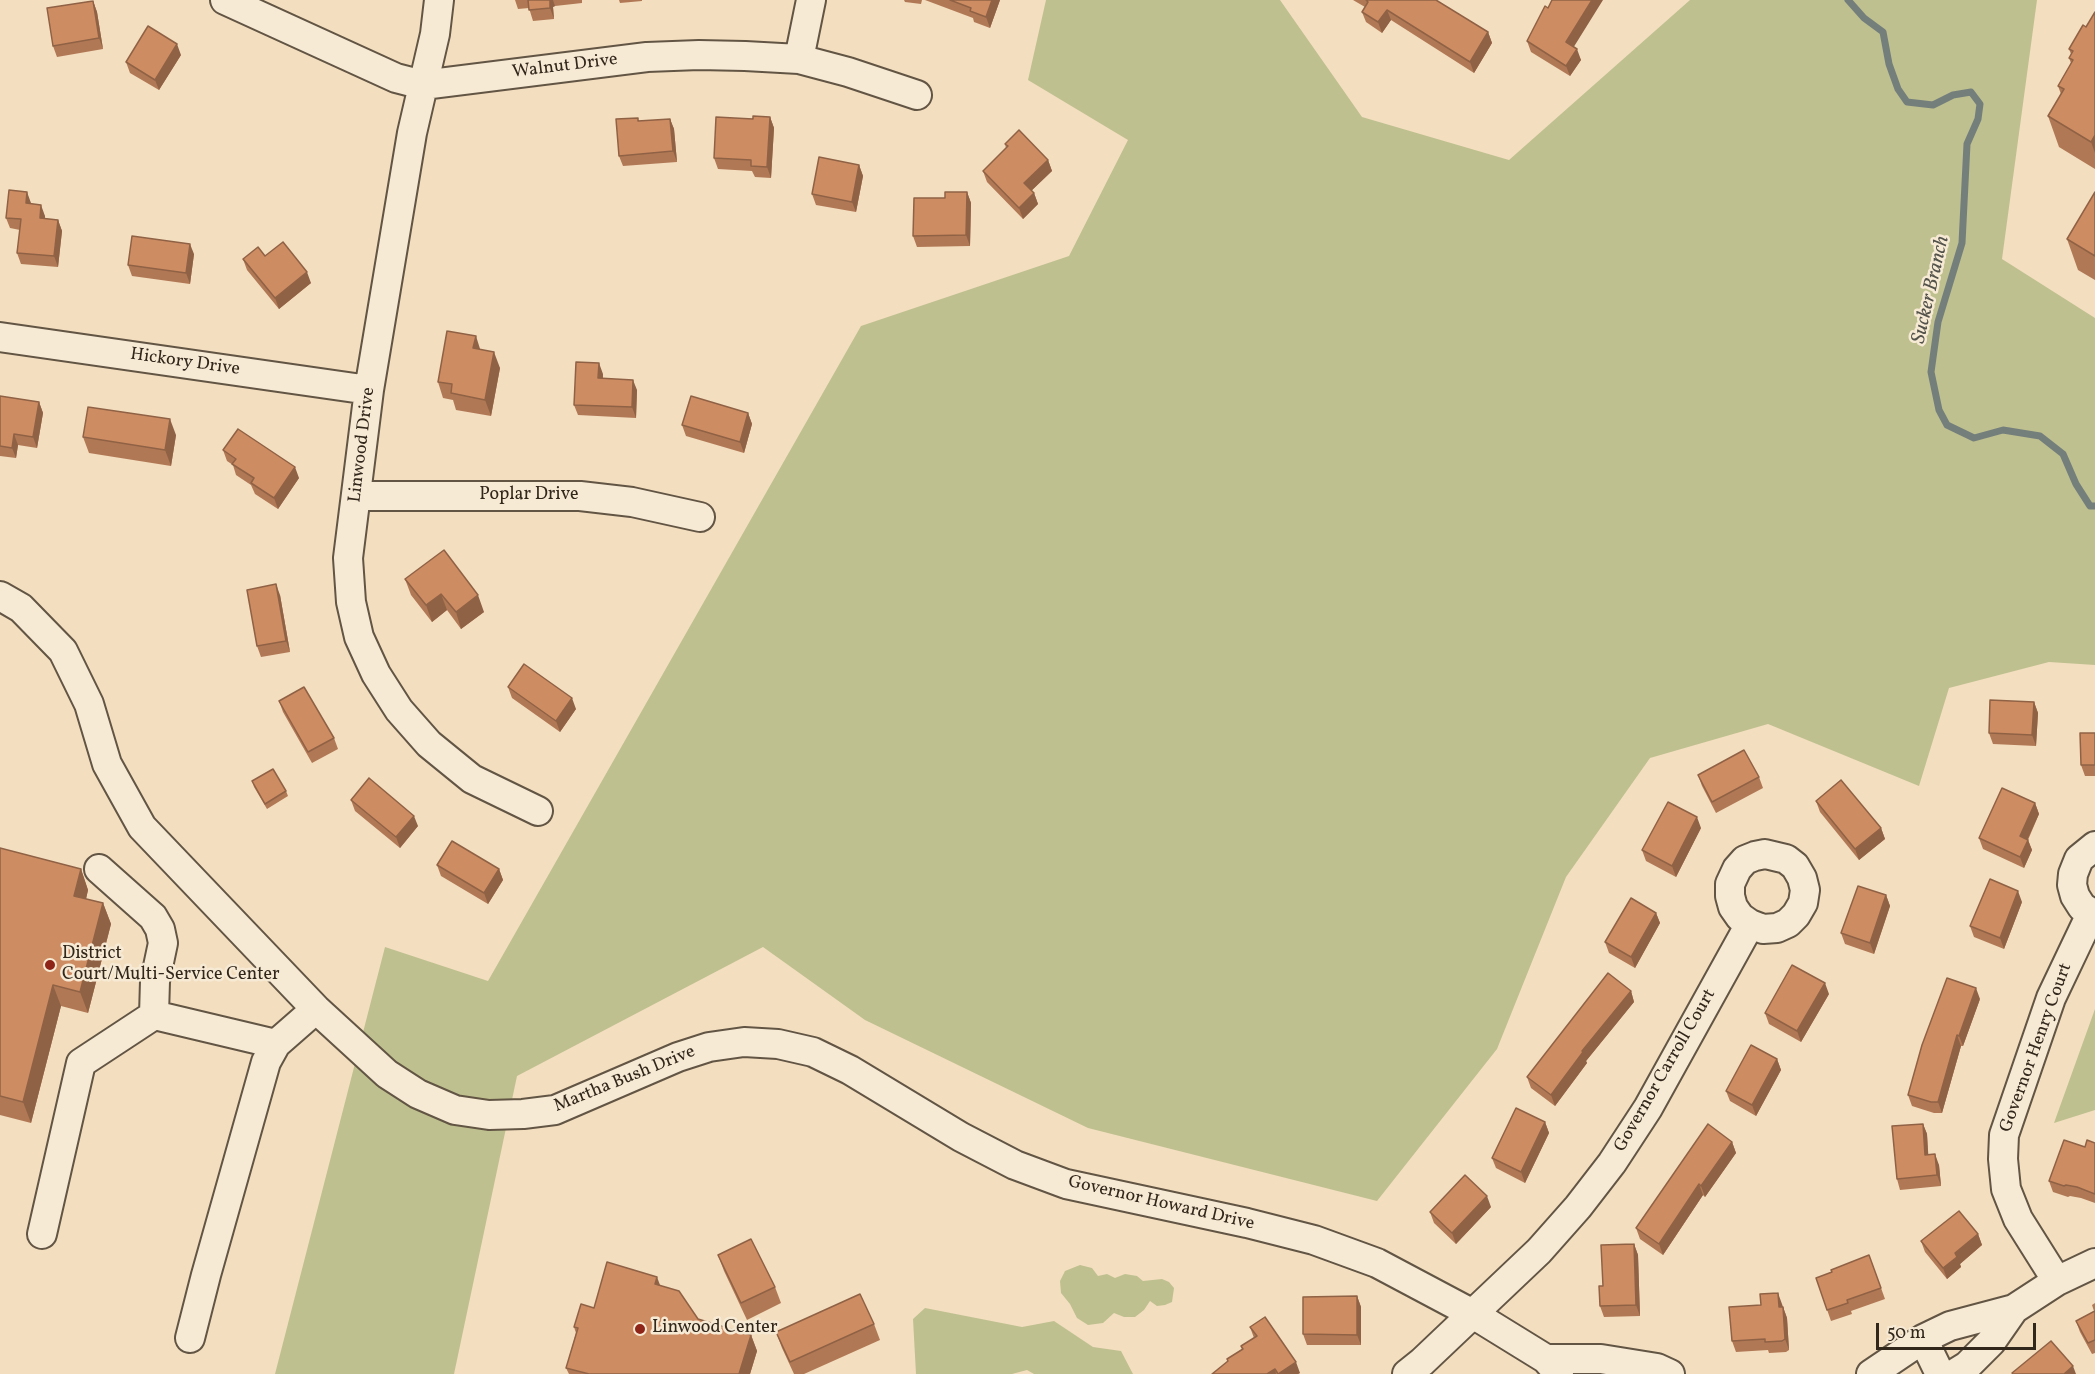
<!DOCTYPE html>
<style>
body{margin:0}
#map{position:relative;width:2095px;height:1374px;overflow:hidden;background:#f3debf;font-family:Vollkorn,serif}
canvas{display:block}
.scale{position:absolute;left:1876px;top:1323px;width:160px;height:27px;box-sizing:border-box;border:3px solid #32271b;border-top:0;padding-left:8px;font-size:18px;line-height:21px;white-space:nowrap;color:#32271b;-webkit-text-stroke:4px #f7ead5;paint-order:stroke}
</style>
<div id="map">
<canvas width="2095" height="1374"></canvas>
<div class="scale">50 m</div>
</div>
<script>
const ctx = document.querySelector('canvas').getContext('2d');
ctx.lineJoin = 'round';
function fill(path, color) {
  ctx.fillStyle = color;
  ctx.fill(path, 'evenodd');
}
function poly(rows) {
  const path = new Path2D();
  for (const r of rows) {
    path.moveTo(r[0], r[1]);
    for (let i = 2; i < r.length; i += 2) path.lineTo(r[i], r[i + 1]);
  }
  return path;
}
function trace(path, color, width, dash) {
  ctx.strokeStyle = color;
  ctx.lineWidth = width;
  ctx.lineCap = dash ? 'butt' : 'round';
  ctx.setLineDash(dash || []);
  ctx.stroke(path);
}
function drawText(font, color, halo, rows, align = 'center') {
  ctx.font = font + ' Vollkorn,serif';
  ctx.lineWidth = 5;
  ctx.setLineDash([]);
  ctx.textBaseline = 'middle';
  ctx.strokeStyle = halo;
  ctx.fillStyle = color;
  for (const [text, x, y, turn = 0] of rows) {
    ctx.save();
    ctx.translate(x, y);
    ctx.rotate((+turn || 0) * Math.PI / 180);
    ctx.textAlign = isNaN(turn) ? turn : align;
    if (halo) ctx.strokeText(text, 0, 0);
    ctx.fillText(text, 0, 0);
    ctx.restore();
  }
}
fill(poly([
 [1046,0,1280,0,1362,117,1509,160,1690,0,2037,0,2002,259,2095,318,2095,665,2049,662,1949,688,1919,786,1768,724,1650,758,1566,877,1497,1049,1377,1201,1088,1128,865,1020,763,947,517,1076,454,1374,275,1374,385,947,488,981,861,326,1069,256,1128,140,1028,80],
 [2095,1009,2095,1110,2054,1123],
 [1080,1265,1092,1268,1098,1276,1107,1274,1115,1278,1125,1274,1137,1276,1143,1281,1162,1279,1169,1282,1174,1288,1172,1302,1165,1305,1157,1306,1150,1301,1144,1310,1135,1317,1124,1317,1114,1313,1103,1323,1088,1325,1077,1318,1070,1304,1061,1293,1060,1281,1065,1271],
 [925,1308,1022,1327,1054,1321,1093,1347,1121,1351,1133,1374,1034,1374,1027,1370,1012,1374,916,1374,913,1319]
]), '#bfc08f');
trace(poly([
 [1848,0,1864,18,1883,32,1889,64,1898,89,1907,102,1933,105,1953,95,1971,92,1980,104,1978,119,1967,144,1962,243,1938,322,1931,372,1939,410,1947,425,1974,438,2003,430,2040,436,2063,454,2076,484,2090,506,2095,506]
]), '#747f7c', 7);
const minor = poly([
 [225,0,396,78,423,85,647,57,699,55,745,56,799,59,848,72,917,95],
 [439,0,435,34,412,133,369,390,348,558,351,602,359,637,376,674,399,710,429,744,472,779,538,811],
 [799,59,811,0],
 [0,337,369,390],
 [356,496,580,496,632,502,700,517],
 [0,596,21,608,63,651,89,704,107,764,142,827,316,1009,387,1074,418,1094,455,1110,489,1115,523,1114,555,1110,678,1057,709,1047,744,1042,778,1044,813,1052,850,1070,961,1137,1015,1165,1066,1184,1247,1223,1314,1240,1377,1263,1473,1314,1546,1359,1559,1374],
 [2095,846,2079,859,2073,874,2072,885,2075,896,2082,907,2095,915],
 [99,869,153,917,160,929,163,943,155,981,154,1015,276,1044],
 [42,1234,81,1063,154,1015],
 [2057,1281,2018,1219,2006,1189,2003,1159,2004,1135,2051,998,2091,914],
 [190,1338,206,1275,266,1062,276,1044,316,1009],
 [1923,1339,1940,1374],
 [1546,1359,1601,1359,1657,1368,1670,1374],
 [1407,1374,1422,1362,1539,1251,1578,1207,1612,1163,1648,1108,1750,924,1740,917,1733,907,1730,896,1730,884,1737,869,1745,860,1755,856,1765,854,1786,859,1795,866,1802,878,1805,890,1803,903,1796,915,1788,923,1777,928,1763,929,1750,924],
 [1871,1374,1923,1339,1950,1326,2014,1309,2057,1281,2095,1263],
 [1954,1374,1967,1366,1991,1342,2014,1309]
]);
trace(minor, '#625544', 32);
trace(minor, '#f7ead5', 28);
fill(poly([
 [515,0,582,0,582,3,555,6,553,7,554,19,533,21,529,8,518,9],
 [619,0,642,0,642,1,620,3],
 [904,0,922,0,921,4,905,2],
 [925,0,1000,0,990,28,974,22,973,18],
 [1353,0,1436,0,1488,32,1492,43,1474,73,1391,20,1382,33,1366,22,1362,12,1365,7],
 [93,1,97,12,103,49,57,57,53,46],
 [2095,12,2095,169,2059,147,2048,116,2061,94,2058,86,2071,63,2069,58,2071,54,2069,49,2086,27],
 [1527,41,1574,47,1581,60,1570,76,1531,52],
 [181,55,159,90,130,73,126,62],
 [770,117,774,128,771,178,755,177,752,171,718,169,714,158,753,119],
 [670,119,674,129,677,162,623,166,619,156,639,121],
 [1005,144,1048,160,1052,171,1031,191,1034,193,1038,204,1023,219,987,182,983,171,1006,148],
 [859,165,863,176,856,212,816,205,812,194],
 [27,192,30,204,45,216,45,219,58,220,62,231,58,267,21,264,17,253,20,230,10,228,6,218],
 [967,192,971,203,970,246,917,247,913,236,945,198],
 [2095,192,2095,280,2078,270,2067,239],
 [194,254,190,284,132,276,128,265],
 [265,256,311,283,279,309,247,270,243,259],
 [480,350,500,368,491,416,456,410,453,400,443,398,438,382],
 [603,374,603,378,637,390,636,418,578,415,574,405],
 [0,396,39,402,43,413,37,448,18,445,16,458,0,456],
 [748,413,752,424,744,453,686,436,682,425],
 [176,435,171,466,89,453,83,437],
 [223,450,299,478,278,509,255,494,251,485,236,475,233,465,227,461],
 [405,579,484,612,461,629,447,610,432,622,411,595],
 [280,595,290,652,261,657,257,646],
 [508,687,576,709,560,732,512,698],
 [279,701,334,738,338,749,312,763,283,712],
 [2034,702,2038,713,2036,746,1993,744,1989,733],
 [2095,733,2095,776,2085,776,2081,765],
 [1698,775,1759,777,1763,788,1716,813,1702,786],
 [252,781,286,791,288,796,267,809,254,787],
 [351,800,418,826,400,848,355,811],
 [1816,801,1881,828,1885,839,1859,860,1820,812],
 [2035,803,2039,814,2028,840,2032,850,2024,868,1983,849,1979,838],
 [1701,828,1676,877,1646,861,1642,850],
 [0,848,81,869,88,890,86,899,103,903,111,924,88,1013,61,1006,31,1123,0,1115],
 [437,865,499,869,503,880,488,904,441,876],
 [1886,895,1890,906,1874,954,1845,944,1841,933],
 [2022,902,2004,949,1974,937,1970,926],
 [1656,913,1660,923,1635,968,1609,953,1605,942],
 [1631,991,1634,1002,1586,1061,1587,1063,1555,1106,1531,1088,1527,1077],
 [1829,994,1801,1042,1769,1024,1765,1013],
 [1980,999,1963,1046,1961,1046,1942,1113,1934,1113,1912,1106,1908,1095],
 [1777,1059,1781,1070,1756,1116,1730,1101,1726,1091],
 [1545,1122,1549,1133,1525,1183,1496,1168,1492,1158],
 [1923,1124,1927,1134,1928,1155,1939,1165,1941,1186,1900,1190,1897,1179],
 [1732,1142,1736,1153,1705,1197,1703,1195,1663,1255,1640,1239,1636,1228],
 [2095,1143,2095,1203,2081,1198,2070,1196,2068,1197,2053,1192,2049,1181,2085,1147],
 [1491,1207,1456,1244,1434,1223,1430,1212],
 [1978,1234,1982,1245,1960,1264,1961,1267,1947,1279,1925,1252,1921,1241],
 [1634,1244,1638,1255,1640,1316,1604,1317,1600,1306,1603,1286],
 [718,1255,775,1287,781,1303,747,1320,724,1271],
 [1869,1255,1885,1299,1851,1311,1852,1314,1831,1321,1816,1278,1832,1272],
 [660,1286,698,1319,751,1335,757,1351,750,1374,569,1374,566,1368,576,1333,574,1327,594,1308],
 [1357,1296,1361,1307,1361,1345,1307,1345,1303,1334],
 [2095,1303,2095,1353,2092,1354,2080,1332,2076,1321,2094,1311,2092,1305],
 [1782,1304,1787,1318,1789,1350,1786,1352,1769,1353,1768,1350,1736,1352,1732,1341],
 [874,1324,880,1340,804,1374,794,1374,782,1348,776,1332],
 [1250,1327,1300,1373,1298,1374,1212,1374,1228,1361,1227,1359,1242,1349,1241,1346,1254,1338]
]), '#b17855');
fill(poly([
 [550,0,553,0,555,6,553,7,554,19,550,8],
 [992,0,1000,0,990,28,986,17],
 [1592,0,1603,0,1570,53,1566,42],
 [93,1,97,12,103,49,99,38],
 [1387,10,1391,20,1382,33,1378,22],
 [1488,32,1492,43,1474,73,1470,62],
 [177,44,181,55,159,90,155,80],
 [1577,49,1581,60,1570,76,1566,66],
 [770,117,774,128,771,178,767,167],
 [670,119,674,129,677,162,673,151],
 [2095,135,2095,153,2091,142],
 [1048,160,1052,171,1028,194,1024,183],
 [859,165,863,176,856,212,852,202],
 [27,192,31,203,29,214,26,203],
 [967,192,971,203,970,246,966,235],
 [1034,193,1038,204,1023,219,1019,208],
 [41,205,45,216,44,229,40,218],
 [58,220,62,231,58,267,54,256],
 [190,244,194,254,190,284,186,273],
 [307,272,311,283,279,309,275,298],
 [476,336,481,352,473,348],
 [494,352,500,368,491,416,485,400],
 [599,363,603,374,602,389,598,378],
 [633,380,637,390,636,418,632,407],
 [39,402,43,413,37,448,33,437],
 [748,413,752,424,744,453,740,442],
 [170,419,176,435,171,466,165,450],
 [14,434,18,445,16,458,12,448],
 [295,467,299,478,278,509,274,498],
 [276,584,280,595,290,652,286,641],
 [441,594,447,610,432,622,426,605],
 [478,595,484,612,461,629,456,612],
 [572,698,576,709,560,732,556,721],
 [2034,702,2038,713,2036,746,2032,735],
 [2035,803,2039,814,2024,847,2020,836],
 [414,816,418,826,400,848,396,837],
 [1697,817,1701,828,1676,877,1672,866],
 [1881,828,1885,839,1859,860,1855,849],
 [2028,840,2032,850,2024,868,2020,857],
 [81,869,88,890,82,917,74,896],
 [499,869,503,880,488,904,484,893],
 [2018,891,2022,902,2004,949,2000,938],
 [1886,895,1890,906,1874,954,1870,943],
 [103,903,111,924,88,1013,80,992],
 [1656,913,1660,923,1635,968,1631,957],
 [1825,983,1829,994,1801,1042,1797,1031],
 [53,985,61,1006,31,1123,23,1102],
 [1976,988,1980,999,1963,1046,1959,1036],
 [1631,991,1634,1002,1586,1061,1587,1063,1555,1106,1551,1095,1582,1051],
 [1957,1035,1961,1046,1942,1113,1938,1102],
 [1777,1059,1781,1070,1756,1116,1752,1105],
 [1545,1122,1549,1133,1525,1183,1521,1172],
 [1923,1124,1927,1134,1929,1166,1925,1155],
 [1732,1142,1736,1153,1705,1197,1701,1186],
 [1935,1154,1939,1165,1941,1186,1937,1175],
 [1699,1184,1703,1195,1663,1255,1659,1244],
 [1487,1196,1491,1207,1456,1244,1452,1233],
 [1978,1234,1982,1245,1960,1264,1961,1267,1947,1279,1943,1268,1955,1253],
 [1634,1244,1638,1255,1640,1316,1636,1305],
 [657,1277,663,1293,655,1284],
 [1778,1293,1782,1304,1783,1318,1779,1307],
 [1357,1296,1361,1307,1361,1345,1357,1335],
 [1783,1307,1787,1318,1789,1350,1785,1339],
 [751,1335,757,1351,750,1374,739,1374],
 [1296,1362,1300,1373,1298,1374,1278,1374],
 [2073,1366,2076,1374,2064,1374],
 [1275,1369,1276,1374,1267,1374]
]), '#906245');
const building = poly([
 [528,0,550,0,550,8,529,10,528,0],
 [950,0,992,0,986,17,970,11,971,8,950,0],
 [1366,0,1436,0,1488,32,1470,62,1387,10,1378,22,1362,12,1368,2,1366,0],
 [1552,0,1592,0,1566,42,1577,49,1566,66,1527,41,1545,6,1548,8,1552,0],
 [93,1,99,38,53,46,47,8,93,1],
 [2095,12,2095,135,2091,142,2048,116,2064,89,2058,86,2073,60,2069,58,2073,51,2069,49,2083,25,2086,27,2095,12],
 [148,26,177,44,155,80,126,62,148,26],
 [753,116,770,117,767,167,751,166,751,160,714,158,716,117,753,119,753,116],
 [638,118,638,121,670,119,673,151,619,156,616,119,638,118],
 [1019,130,1048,160,1024,183,1034,193,1019,208,983,171,1008,146,1005,144,1019,130],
 [819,157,859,165,852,202,812,194,819,157],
 [9,190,27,192,26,203,41,205,40,218,58,220,54,256,17,253,21,219,6,218,9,190],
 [945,192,967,192,966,235,913,236,914,198,945,198,945,192],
 [2095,192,2095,256,2067,239,2095,192],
 [132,236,190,244,186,273,128,265,132,236],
 [283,242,307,272,275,298,243,259,258,247,265,256,283,242],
 [447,331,476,336,473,348,494,352,485,400,451,393,452,384,438,382,447,331],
 [576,362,599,363,598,378,633,380,632,407,574,405,576,362],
 [0,396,39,402,33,437,14,434,12,448,0,446,0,396],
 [691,396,748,413,740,442,682,425,691,396],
 [88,407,170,419,165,450,83,437,88,407],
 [238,429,295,467,274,498,251,483,254,478,232,464,236,459,223,450,238,429],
 [444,550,478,595,456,612,441,594,426,605,405,579,444,550],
 [276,584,286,641,257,646,247,590,276,584],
 [524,664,572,698,556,721,508,687,524,664],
 [304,687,334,738,308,752,279,701,304,687],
 [1990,700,2034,702,2032,735,1989,733,1990,700],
 [2080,733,2095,733,2095,765,2081,765,2080,733],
 [1744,750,1759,777,1712,802,1698,775,1744,750],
 [273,769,286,791,265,804,252,781,273,769],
 [369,778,414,816,396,837,351,800,369,778],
 [1841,780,1881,828,1855,849,1816,801,1841,780],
 [2002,788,2035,803,2020,836,2028,840,2020,857,1979,838,2002,788],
 [1668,802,1697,817,1672,866,1642,850,1668,802],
 [452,841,499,869,484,893,437,865,452,841],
 [0,848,81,869,74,896,103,903,80,992,53,985,23,1102,0,1096,0,848],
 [1990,879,2018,891,2000,938,1970,926,1990,879],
 [1858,886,1886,895,1870,943,1841,933,1858,886],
 [1631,898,1656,913,1631,957,1605,942,1631,898],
 [1792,965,1825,983,1797,1031,1765,1013,1792,965],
 [1608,973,1631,991,1582,1051,1583,1052,1551,1095,1527,1077,1608,973],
 [1947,978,1976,988,1959,1036,1957,1035,1938,1102,1931,1102,1908,1095,1922,1045,1947,978],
 [1751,1045,1777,1059,1752,1105,1726,1091,1751,1045],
 [1516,1108,1545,1122,1521,1172,1492,1158,1516,1108],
 [1708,1124,1732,1142,1701,1186,1699,1184,1659,1244,1636,1228,1708,1124],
 [1923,1124,1925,1155,1935,1154,1937,1175,1897,1179,1892,1126,1923,1124],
 [2064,1140,2085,1147,2087,1140,2095,1143,2095,1194,2077,1187,2066,1185,2064,1186,2049,1181,2064,1140],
 [1465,1175,1487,1196,1452,1233,1430,1212,1465,1175],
 [1959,1211,1978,1234,1955,1253,1957,1257,1943,1268,1921,1241,1959,1211],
 [751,1239,775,1287,741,1303,718,1255,751,1239],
 [1634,1244,1636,1305,1600,1306,1599,1286,1603,1286,1601,1245,1634,1244],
 [1869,1255,1881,1288,1847,1300,1848,1303,1827,1310,1816,1278,1832,1272,1831,1270,1869,1255],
 [607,1262,657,1277,655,1284,679,1291,698,1319,751,1335,739,1374,589,1374,566,1368,578,1328,574,1327,581,1304,594,1308,607,1262],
 [1778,1293,1779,1307,1783,1307,1785,1339,1782,1341,1765,1342,1765,1339,1732,1341,1729,1307,1761,1305,1760,1294,1778,1293],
 [860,1294,874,1324,790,1362,776,1332,860,1294],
 [1357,1296,1357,1335,1303,1334,1303,1297,1357,1296],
 [2095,1311,2095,1340,2088,1343,2076,1321,2095,1311],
 [1265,1317,1296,1362,1278,1374,1275,1369,1267,1374,1212,1374,1228,1361,1227,1359,1243,1349,1241,1346,1257,1336,1250,1327,1265,1317],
 [2051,1341,2073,1366,2064,1374,2013,1374,2012,1373,2051,1341]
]);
fill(building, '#ce8c63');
trace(building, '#906245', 1.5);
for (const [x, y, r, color] of [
 [50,965,6,"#8f2418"],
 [640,1329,6,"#8f2418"]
]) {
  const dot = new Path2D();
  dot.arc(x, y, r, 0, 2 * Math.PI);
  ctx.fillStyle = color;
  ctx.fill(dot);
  trace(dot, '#f7ead5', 2);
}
drawText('18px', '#32271b', '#f7ead5', [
 ["Walnut Drive",565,67,-7],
 ["Hickory Drive",185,363,8],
 ["Linwood Drive",363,445,-83],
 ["Poplar Drive",529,496],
 ["Governor Henry Court",2037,1048,-70],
 ["Governor Carroll Court",1666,1071,-60],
 ["Martha Bush Drive",625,1080,-22],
 ["Governor Howard Drive",1161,1204,13]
]);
drawText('18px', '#32271b', '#f7ead5', [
 ["District",62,955],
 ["Court/Multi-Service Center",62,976],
 ["Linwood Center",652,1329]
], 'left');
drawText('italic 20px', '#53534b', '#f7ead5', [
 ["Sucker Branch",1932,290,-77]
]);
</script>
